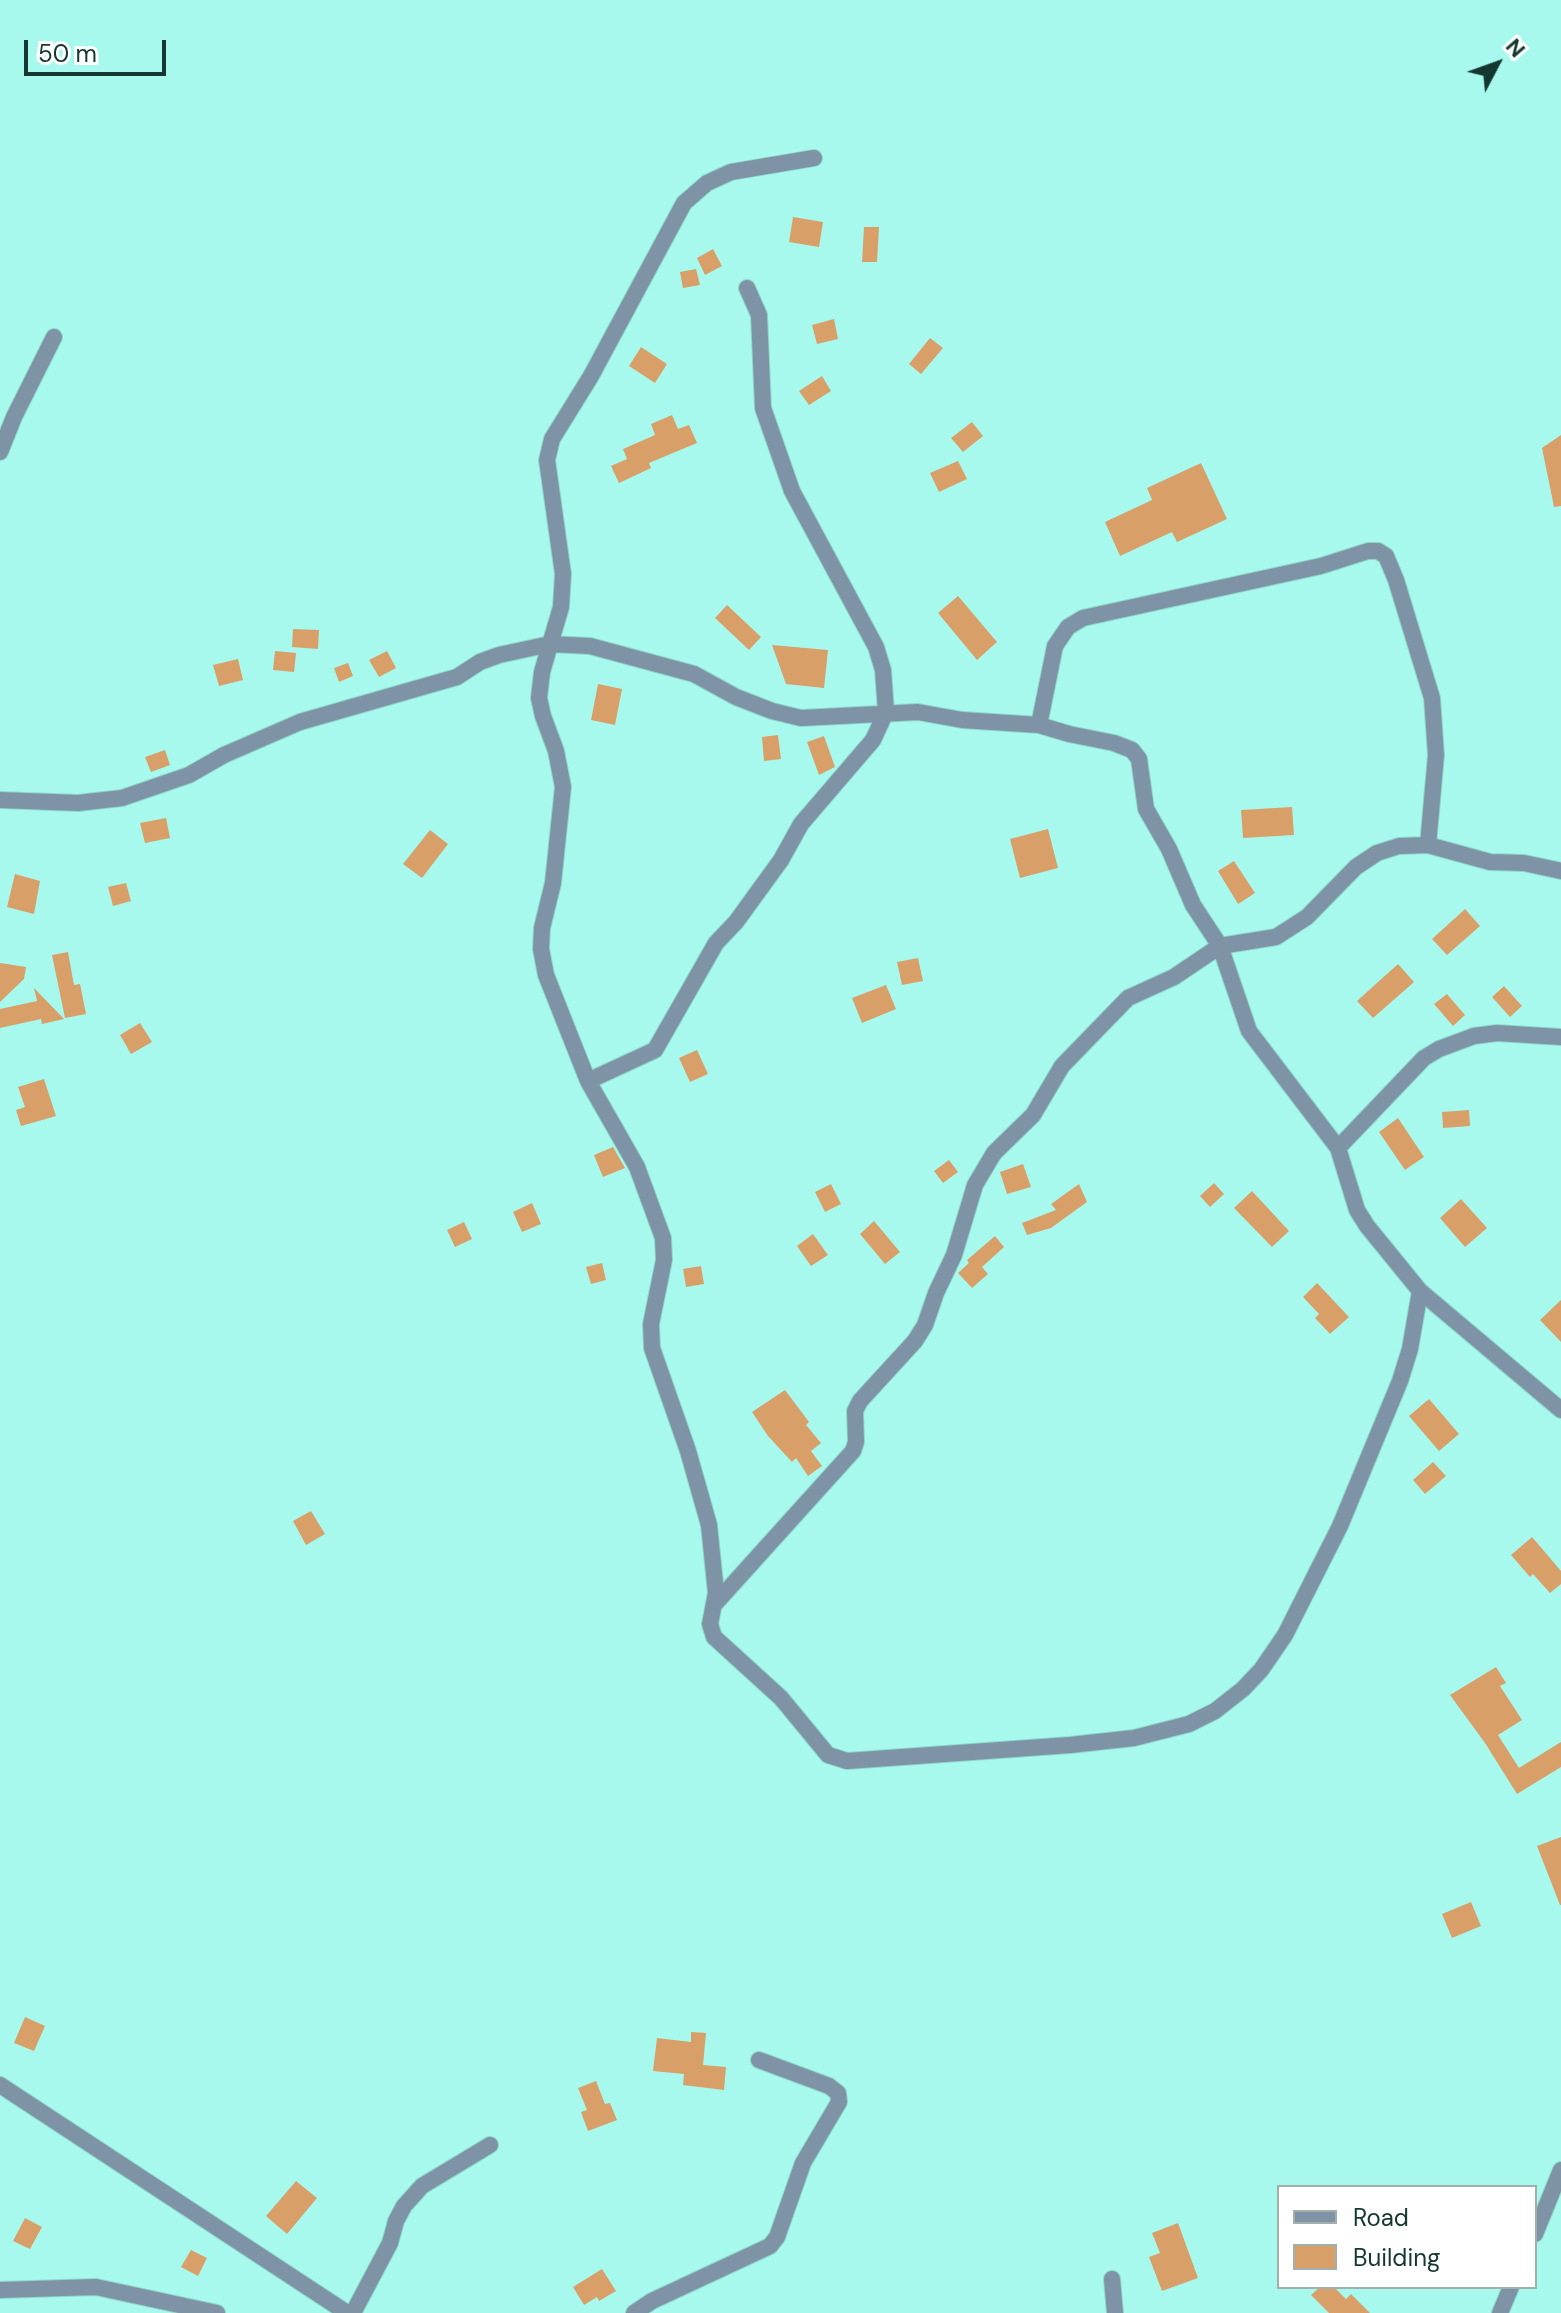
<!DOCTYPE html>
<style>
body{margin:0}
#map{position:relative;width:1561px;height:2313px;overflow:hidden;background:#a8f9ed;font-family:"DM Sans",sans-serif}
canvas{display:block}
.legend{position:absolute;left:1277px;top:2185px;width:260px;height:104px;box-sizing:border-box;background:#fff;border:2px solid #a1afad;margin:0;padding:10px 14px;list-style:none;font-size:24px;color:#153732}
.legend li{display:flex;align-items:center;gap:16px;height:40px}
.legend b{width:40px;border:2px solid #a1afad}
.north{position:absolute;left:1457px;top:24px;width:80px;height:80px;-webkit-text-stroke:6px #fff;paint-order:stroke;rotate:49deg;font-size:22px;font-weight:700;line-height:32px;text-align:center;color:#153732}
.north::after{content:'';display:block;margin:auto;width:28px;height:36px;background:#153732;clip-path:polygon(50% 0,100% 100%,50% 72%,0 100%)}
.scale{position:absolute;left:24px;top:40px;width:142px;height:36px;box-sizing:border-box;border:4px solid #153732;border-top:0;padding-left:10px;font-size:24px;line-height:28px;white-space:nowrap;color:#153732;-webkit-text-stroke:6px #fff;paint-order:stroke}
</style>
<div id="map">
<canvas width="1561" height="2313"></canvas>
<ul class="legend">
<li><b style="height:10px;background:#7e93a5"></b>Road</li>
<li><b style="height:22px;background:#d99f69"></b>Building</li>
</ul>
<div class="north">N</div>
<div class="scale">50 m</div>
</div>
<script>
const ctx = document.querySelector('canvas').getContext('2d');
ctx.lineJoin = 'round';
function fill(path, color) {
  ctx.fillStyle = color;
  ctx.fill(path, 'evenodd');
}
function poly(rows) {
  const path = new Path2D();
  for (const r of rows) {
    path.moveTo(r[0], r[1]);
    for (let i = 2; i < r.length; i += 2) path.lineTo(r[i], r[i + 1]);
  }
  return path;
}
function trace(path, color, width, dash) {
  ctx.strokeStyle = color;
  ctx.lineWidth = width;
  ctx.lineCap = dash ? 'butt' : 'round';
  ctx.setLineDash(dash || []);
  ctx.stroke(path);
}
fill(poly([
 [793,217,823,222,819,247,789,242],
 [864,227,879,227,877,262,862,262],
 [713,249,722,266,705,275,697,258],
 [696,269,700,285,683,288,680,272],
 [834,319,838,339,817,344,812,325],
 [930,338,943,348,921,374,909,364],
 [641,347,667,364,655,383,629,366],
 [822,376,831,391,809,405,799,391],
 [672,415,678,429,689,425,697,443,649,463,651,468,619,483,611,466,627,459,623,449,655,435,651,424],
 [972,422,983,436,963,452,951,438],
 [1561,435,1561,506,1554,507,1542,448],
 [958,461,967,479,939,492,930,473],
 [1201,463,1227,519,1177,542,1172,532,1120,556,1105,522,1152,500,1147,488],
 [958,596,997,642,977,660,938,613],
 [727,605,761,637,749,650,715,618],
 [293,629,319,630,318,649,292,647],
 [772,645,828,650,824,688,786,684],
 [275,651,296,653,294,672,273,670],
 [387,651,396,668,379,677,369,660],
 [238,659,243,680,219,686,213,665],
 [348,663,353,676,339,682,334,668],
 [598,684,622,689,615,725,591,720],
 [778,735,781,759,764,761,762,737],
 [824,736,835,767,819,775,807,742],
 [165,750,170,765,151,772,145,757],
 [1292,807,1294,835,1243,838,1241,810],
 [166,818,170,838,145,843,140,823],
 [1048,829,1058,868,1020,878,1010,839],
 [430,830,448,844,422,878,403,864],
 [1234,861,1255,893,1238,904,1218,871],
 [15,874,40,881,34,914,7,907],
 [126,883,131,901,113,906,108,887],
 [1465,909,1480,926,1447,955,1432,939],
 [68,952,74,985,80,984,86,1014,65,1018,52,955],
 [918,958,923,981,902,985,897,962],
 [0,963,26,967,24,979,0,1002],
 [1398,964,1414,982,1373,1018,1357,1001],
 [886,985,896,1009,862,1023,852,998],
 [1504,986,1522,1006,1510,1017,1492,997],
 [34,988,64,1019,42,1024,41,1019,0,1028,0,1009,37,1001],
 [1447,994,1465,1015,1453,1026,1434,1004],
 [140,1023,152,1042,131,1054,120,1035],
 [697,1050,708,1074,690,1082,679,1058],
 [44,1079,56,1116,21,1126,16,1110,25,1107,18,1087],
 [1469,1110,1470,1126,1443,1128,1442,1112],
 [1398,1118,1424,1157,1405,1170,1379,1132],
 [613,1147,625,1168,603,1177,594,1155],
 [949,1160,958,1172,943,1183,934,1171],
 [1023,1164,1031,1187,1007,1194,1000,1172],
 [1214,1183,1224,1194,1210,1207,1200,1196],
 [831,1184,841,1204,825,1212,815,1192],
 [1079,1184,1087,1202,1051,1228,1027,1235,1022,1223,1056,1210,1051,1204],
 [1252,1191,1289,1231,1272,1247,1234,1208],
 [1461,1199,1487,1228,1465,1247,1440,1218],
 [532,1203,541,1224,522,1232,513,1212],
 [874,1221,900,1252,885,1264,860,1234],
 [464,1222,472,1239,455,1247,447,1230],
 [813,1234,828,1255,811,1266,797,1246],
 [995,1236,1004,1247,982,1267,988,1274,972,1288,958,1273,969,1263,967,1260],
 [602,1263,606,1280,591,1284,586,1267],
 [701,1266,704,1284,686,1287,683,1269],
 [1317,1283,1349,1317,1330,1334,1315,1318,1319,1314,1303,1297],
 [1561,1300,1561,1342,1540,1320],
 [785,1390,809,1422,806,1425,821,1443,811,1451,822,1466,808,1476,796,1458,792,1462,768,1436,752,1412],
 [1429,1399,1459,1434,1439,1451,1409,1416],
 [1433,1462,1446,1476,1425,1494,1413,1480],
 [311,1511,325,1534,306,1545,293,1521],
 [1532,1537,1561,1571,1561,1584,1550,1593,1533,1574,1530,1577,1511,1555],
 [1496,1667,1506,1683,1500,1686,1522,1720,1498,1735,1519,1768,1561,1742,1561,1767,1517,1794,1485,1743,1450,1695],
 [1561,1837,1561,1905,1560,1905,1537,1846],
 [1471,1902,1481,1926,1452,1938,1442,1914],
 [25,2017,45,2026,34,2051,14,2043],
 [691,2032,706,2033,703,2065,726,2067,724,2090,683,2085,684,2074,653,2071,657,2038,691,2042],
 [596,2081,605,2104,610,2103,617,2120,588,2131,581,2112,587,2110,578,2088],
 [296,2181,317,2198,287,2234,266,2216],
 [25,2218,42,2227,30,2249,13,2241],
 [1178,2223,1198,2278,1162,2291,1149,2257,1160,2253,1152,2233],
 [191,2250,207,2258,198,2276,181,2267],
 [602,2269,616,2291,599,2301,597,2297,584,2305,573,2287],
 [1320,2287,1334,2287,1346,2299,1351,2294,1370,2313,1329,2313,1311,2295]
]), '#d99f69');
const minor = poly([
 [814,158,731,172,707,183,684,203,591,376,552,439,547,460,563,574,561,607,542,672,539,698,543,716,556,751,563,787,553,883,542,928,541,949,546,975,588,1081,637,1167,663,1238,664,1260,651,1324,652,1348,688,1451,709,1525,716,1593,710,1624,714,1637,781,1698,828,1755,847,1761,1070,1745,1134,1738,1189,1724,1215,1711,1243,1689,1261,1670,1285,1635,1340,1526,1400,1381,1410,1349,1420,1291],
 [0,452,14,417,54,337],
 [1039,725,1055,646,1068,627,1083,618,1321,566,1368,551,1378,551,1386,556,1396,580,1432,698,1436,755,1428,845],
 [0,800,78,803,122,798,189,775,224,755,300,722,457,677,480,662,499,655,550,644,590,646,694,674,736,697,772,711,801,718,918,712,962,720,1039,725,1069,734,1114,743,1132,750,1139,759,1146,809,1169,849,1193,905,1220,946,1249,1031,1338,1148,1357,1210,1367,1226,1420,1291,1561,1410],
 [588,1081,655,1050,716,943,736,922,781,860,801,824,873,740,886,712,883,670,876,647,792,491,763,408,759,315,747,288],
 [1338,1148,1424,1058,1439,1049,1474,1036,1497,1033,1561,1037],
 [714,1605,853,1451,856,1442,855,1411,860,1401,915,1341,925,1325,936,1293,954,1255,975,1185,994,1153,1033,1115,1062,1066,1128,998,1174,977,1220,946,1276,937,1307,917,1356,867,1377,853,1399,846,1428,845,1490,862,1524,863,1561,871],
 [0,2085,347,2313],
 [1535,2234,1561,2170],
 [1112,2279,1115,2313],
 [0,2290,96,2287,217,2313],
 [353,2313,390,2243,396,2221,404,2206,422,2186,490,2145],
 [634,2313,652,2301,770,2246,777,2237,803,2163,839,2102,838,2093,829,2086,759,2060],
 [1500,2313,1511,2287]
]);
trace(minor, '#8ed6cb', 18);
trace(minor, '#7e93a5', 16);
</script>
